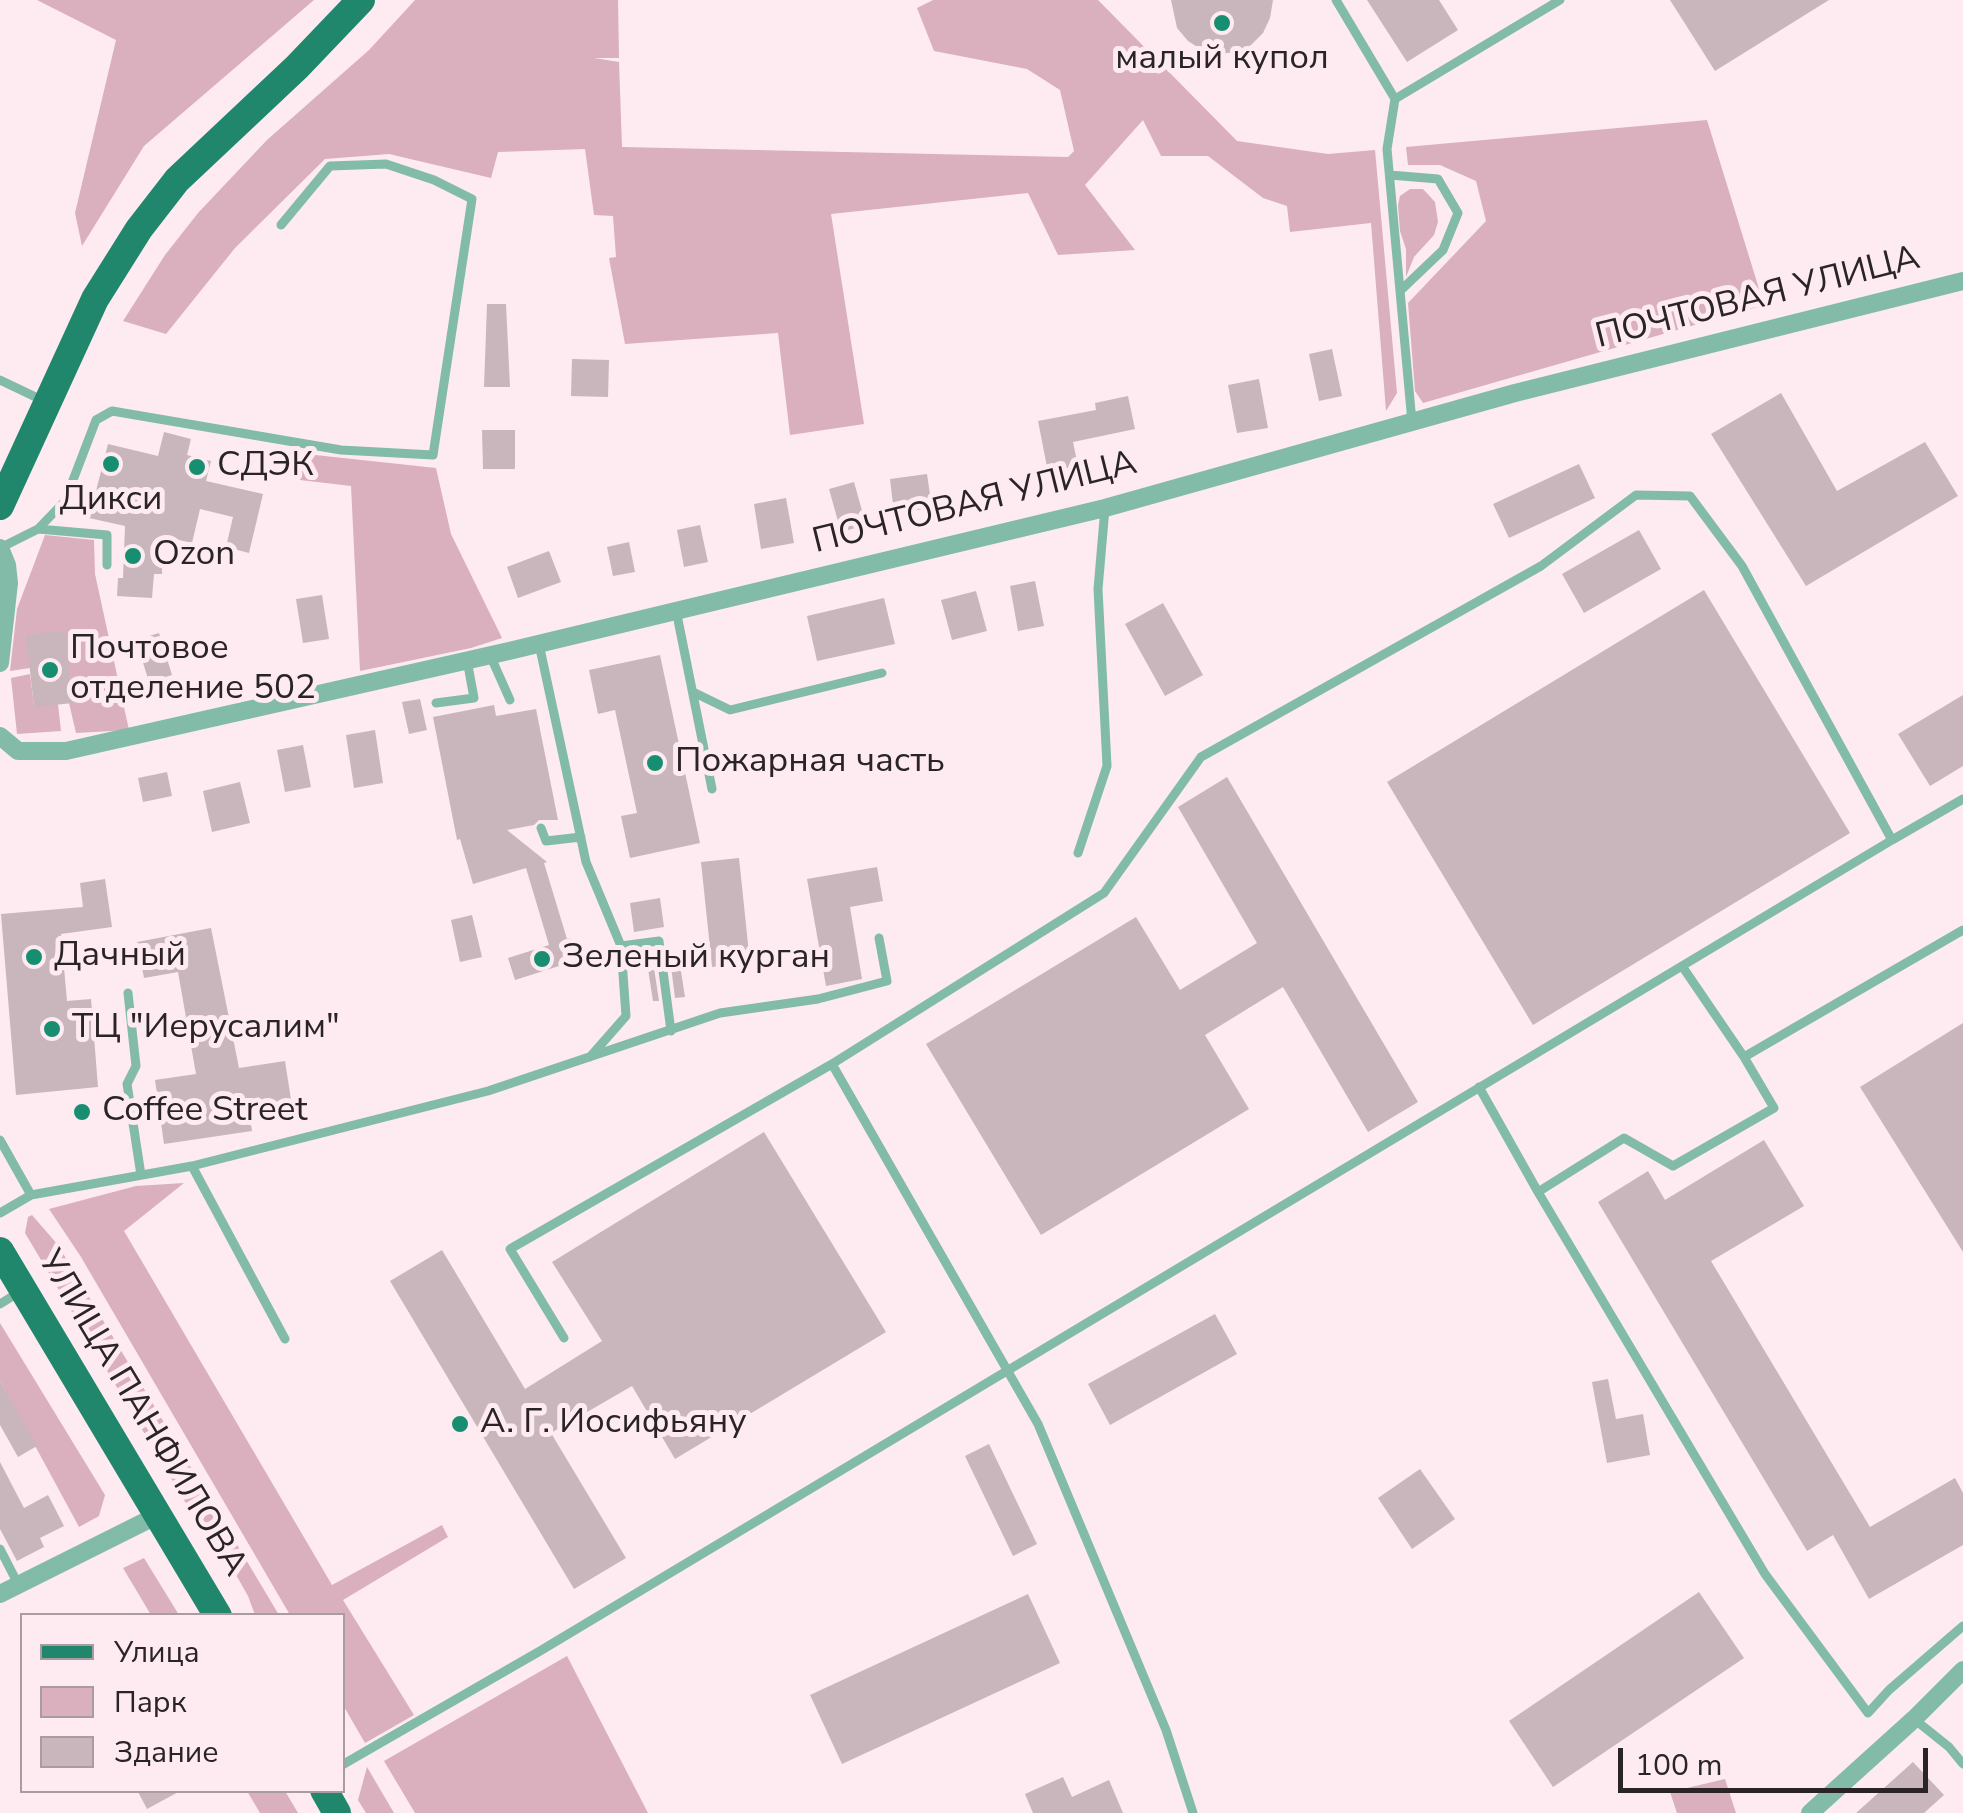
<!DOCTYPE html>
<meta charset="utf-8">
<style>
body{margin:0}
#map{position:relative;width:1963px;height:1813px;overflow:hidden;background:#fdebf1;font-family:"Nunito Sans",sans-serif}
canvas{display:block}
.legend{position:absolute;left:20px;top:1613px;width:325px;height:180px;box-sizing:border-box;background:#fdebf1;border:2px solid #a99ba0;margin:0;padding:12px 18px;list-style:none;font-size:30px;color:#2a2426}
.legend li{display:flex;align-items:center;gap:20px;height:50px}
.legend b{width:50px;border:2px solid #a99ba0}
.scale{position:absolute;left:1618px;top:1748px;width:310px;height:45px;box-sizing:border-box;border:5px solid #2a2426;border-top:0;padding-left:12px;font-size:30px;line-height:35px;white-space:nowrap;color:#2a2426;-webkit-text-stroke:8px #fdebf1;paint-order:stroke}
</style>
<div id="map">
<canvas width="1963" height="1813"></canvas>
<ul class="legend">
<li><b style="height:12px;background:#20866c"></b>Улица</li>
<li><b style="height:28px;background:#daafbe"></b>Парк</li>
<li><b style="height:28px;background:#c8b6bc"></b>Здание</li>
</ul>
<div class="scale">100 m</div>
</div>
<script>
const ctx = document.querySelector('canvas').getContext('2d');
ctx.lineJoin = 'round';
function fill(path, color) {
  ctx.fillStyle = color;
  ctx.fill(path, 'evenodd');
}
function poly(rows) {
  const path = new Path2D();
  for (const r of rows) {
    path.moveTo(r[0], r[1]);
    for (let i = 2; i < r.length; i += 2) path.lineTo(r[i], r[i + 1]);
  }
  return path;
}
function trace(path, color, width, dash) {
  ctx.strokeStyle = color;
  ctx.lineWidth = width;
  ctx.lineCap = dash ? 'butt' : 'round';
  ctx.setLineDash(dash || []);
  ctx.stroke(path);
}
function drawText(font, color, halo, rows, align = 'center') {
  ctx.font = font + ' "Nunito Sans",sans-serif';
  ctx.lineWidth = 10;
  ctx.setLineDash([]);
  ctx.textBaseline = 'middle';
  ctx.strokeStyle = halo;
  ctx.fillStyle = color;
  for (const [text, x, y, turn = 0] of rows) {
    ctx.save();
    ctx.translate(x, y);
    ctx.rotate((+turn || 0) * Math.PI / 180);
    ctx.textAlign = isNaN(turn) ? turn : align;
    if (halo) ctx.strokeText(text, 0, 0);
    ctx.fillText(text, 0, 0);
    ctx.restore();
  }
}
fill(poly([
 [37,0,314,0,144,146,82,246,75,213,116,40],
 [415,0,618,0,619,58,594,58,619,62,622,147,1068,157,1074,151,1060,90,1027,69,934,51,917,8,933,0,1098,0,1237,141,1328,154,1375,150,1397,393,1386,411,1371,223,1290,232,1287,206,1263,198,1208,156,1161,156,1143,120,1085,185,1135,250,1058,255,1028,193,831,214,864,424,790,435,778,333,625,344,609,258,616,257,613,216,594,215,585,149,498,152,491,178,389,154,325,159,235,248,166,334,123,321,165,255,198,213,267,140,369,50],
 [1707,120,1764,305,1423,403,1415,391,1408,303,1486,221,1476,181,1440,165,1408,165,1406,147],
 [1410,189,1423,189,1435,202,1438,222,1434,235,1414,257,1406,277,1406,249,1400,231,1398,205,1400,196],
 [306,454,436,468,451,534,502,638,471,648,360,671,351,486,300,480],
 [45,535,94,540,95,574,129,730,76,733,69,703,73,702,65,631,30,668,10,671,17,609],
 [30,674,34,706,58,704,61,731,17,734,11,678],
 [184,1183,124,1231,332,1585,442,1525,448,1537,343,1600,414,1715,365,1743,343,1705,342,1616,290,1615,81,1257,49,1209,136,1186],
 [32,1215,58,1245,279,1615,255,1615,248,1596,213,1534,190,1510,25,1233,28,1217],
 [0,1323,105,1495,99,1516,79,1527,0,1381],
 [144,1558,179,1615,151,1615,123,1568],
 [567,1656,648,1813,415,1813,384,1761],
 [367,1767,394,1813,366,1813,358,1800],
 [1725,1779,1736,1813,1677,1813,1670,1792],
 [247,1791,285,1791,298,1813,260,1813]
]), '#daafbe');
fill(poly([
 [1171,0,1273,0,1270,18,1263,33,1251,45,1236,52,1219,54,1202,50,1188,41,1177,28],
 [1367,0,1439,0,1458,30,1407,62],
 [1670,0,1829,0,1715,71],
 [487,304,506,304,510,387,484,387],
 [1332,349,1342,396,1319,401,1309,354],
 [572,359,609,360,608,397,571,396],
 [1259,379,1268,428,1237,433,1228,385],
 [1781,393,1837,491,1925,442,1958,496,1806,586,1711,434],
 [1128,396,1135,429,1073,442,1078,466,1048,472,1038,421,1096,410,1095,403],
 [482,430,515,430,515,469,483,469],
 [164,432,191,439,187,455,211,461,206,481,263,494,249,553,226,547,233,517,200,509,192,543,162,536,162,574,154,574,152,598,117,596,118,578,123,578,125,526,89,518,108,444,158,456],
 [1579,464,1595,498,1509,538,1493,504],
 [927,474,932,508,894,513,890,479],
 [854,482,866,525,841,532,829,489],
 [786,498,794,543,761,549,754,504],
 [700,525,708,562,684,567,677,530],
 [1639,530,1661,569,1584,613,1562,574],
 [629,542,635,572,613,576,607,547],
 [549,551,561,582,518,598,507,567],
 [1035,581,1044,626,1018,631,1010,586],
 [1704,590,1850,833,1533,1025,1387,782],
 [976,591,987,631,952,640,941,600],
 [322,595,329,639,303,643,296,599],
 [884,598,895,644,817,661,807,616],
 [1163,603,1203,675,1165,696,1125,624],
 [66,631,73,703,34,707,26,635],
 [159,633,172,675,149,682,136,640],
 [660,655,700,843,630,858,621,816,637,813,615,710,598,714,589,670],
 [1963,695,1963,766,1930,786,1898,734],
 [420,699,427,730,409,734,402,702],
 [494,705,496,716,536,709,558,820,539,820,534,825,507,830,547,862,544,863,567,939,571,938,578,960,515,980,508,958,549,945,526,868,473,884,460,839,457,840,433,717],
 [375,730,383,783,354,788,346,735],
 [303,745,311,787,285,792,277,750],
 [167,772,172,796,143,802,138,778],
 [1227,777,1418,1102,1368,1132,1283,987,1205,1035,1249,1109,1041,1235,926,1044,1136,917,1180,990,1257,943,1178,807],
 [240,782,250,823,212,832,203,791],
 [739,858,750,963,712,967,701,862],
 [877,867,883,901,850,907,862,979,826,986,807,879],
 [105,879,112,927,61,934,67,1001,91,999,98,1087,16,1095,1,914,83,907,80,883],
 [660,898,664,927,634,932,630,903],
 [472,915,482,957,460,962,451,920],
 [211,928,239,1068,285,1061,292,1106,249,1112,252,1131,164,1144,155,1080,196,1074,178,972,144,978,137,942],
 [680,965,685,997,675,998,671,966],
 [654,968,659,1001,653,1001,648,969],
 [1963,1023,1963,1252,1860,1087],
 [764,1132,886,1332,675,1459,632,1386,551,1433,626,1558,574,1589,390,1281,442,1250,525,1389,602,1341,552,1262],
 [1764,1140,1804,1206,1711,1261,1870,1527,1955,1478,1963,1493,1963,1545,1869,1599,1833,1535,1807,1551,1598,1202,1648,1171,1665,1200],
 [1215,1314,1237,1354,1110,1425,1088,1384],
 [1608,1379,1616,1419,1643,1414,1650,1455,1607,1463,1592,1382],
 [0,1381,37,1446,18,1457,0,1425],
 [989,1444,1037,1544,1013,1556,965,1456],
 [0,1462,24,1508,48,1495,64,1526,40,1538,44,1547,17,1561,0,1529],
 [1420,1469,1455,1519,1412,1549,1378,1498],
 [1699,1592,1744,1658,1553,1787,1509,1721],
 [1028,1594,1060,1663,842,1764,810,1695],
 [1913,1762,1944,1795,1924,1813,1856,1813],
 [1063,1777,1072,1797,1109,1780,1123,1813,1033,1813,1025,1794],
 [137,1790,182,1790,147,1809]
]), '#c8b6bc');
trace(poly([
 [1336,0,1395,99,1560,0],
 [1395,99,1387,149,1412,422],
 [1390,175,1438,179,1458,213,1443,250,1400,291],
 [0,380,44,401],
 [38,529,107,535,107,565],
 [0,548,38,529,65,501,96,420,112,411,341,450,433,455,472,199,434,180,386,164,330,166,281,225],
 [676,610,712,789],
 [539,644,586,862,621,946,626,1016,590,1057],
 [490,655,510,700],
 [693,692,730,710,882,673],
 [436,703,474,698,467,660],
 [541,828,546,841,581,837],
 [1078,853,1107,766,1098,589,1105,508],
 [621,946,659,941,671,1031],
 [1682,966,1744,1057,1963,930],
 [128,993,136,1066,127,1084,141,1175],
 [1479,1087,1538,1192,1624,1138,1673,1166,1774,1108,1744,1057],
 [0,1140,31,1195],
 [192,1166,285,1339],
 [1538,1192,1765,1574,1868,1713,1889,1690,1963,1626],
 [0,1213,31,1195,192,1166,488,1091,720,1013,818,999,887,981,879,938],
 [0,1304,21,1291],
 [564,1338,510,1249,832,1064],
 [0,1549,18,1584],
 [1914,1719,1949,1747,1963,1764],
 [342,1765,540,1651,1892,840],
 [1193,1813,1166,1730,1038,1424,832,1064,1104,893,1201,757,1541,566,1636,495,1690,496,1742,566,1892,840,1963,799]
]), '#82bba7', 9);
trace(poly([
 [0,548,7,565,9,583,0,663],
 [0,736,18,751,66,751,509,651,1105,508,1515,393,1963,281],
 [0,1594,158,1515],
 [1810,1813,1914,1719,1963,1670]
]), '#82bba7', 18);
trace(poly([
 [0,506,95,299,139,229,177,180,297,67,361,0],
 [0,1251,218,1616],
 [324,1790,337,1813]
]), '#20866c', 28);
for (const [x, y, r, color] of [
 [1222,23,10,"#188e71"],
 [111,464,10,"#188e71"],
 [197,467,10,"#188e71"],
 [133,556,10,"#188e71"],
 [50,670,10,"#188e71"],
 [655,763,10,"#188e71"],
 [34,957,10,"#188e71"],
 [542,959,10,"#188e71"],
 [52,1029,10,"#188e71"],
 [82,1112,10,"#188e71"],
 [460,1424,10,"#188e71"]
]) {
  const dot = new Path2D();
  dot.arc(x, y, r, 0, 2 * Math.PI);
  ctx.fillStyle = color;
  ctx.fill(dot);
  trace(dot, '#fdebf1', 4);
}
drawText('35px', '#2a2426', '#fdebf1', [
 ["малый купол",1222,60,"center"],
 ["СДЭК",217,467],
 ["Дикси",111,501,"center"],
 ["Ozon",153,556],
 ["Почтовое",70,650],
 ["отделение 502",70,690],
 ["Пожарная часть",675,763],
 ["Дачный",54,957],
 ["Зеленый курган",562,959],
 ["ТЦ \"Иерусалим\"",72,1029],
 ["Coffee Street",102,1112],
 ["А. Г. Иосифьяну",480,1424]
], 'left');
drawText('35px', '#2a2426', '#fdebf1', [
 ["ПОЧТОВАЯ УЛИЦА",1758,299,-14],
 ["ПОЧТОВАЯ УЛИЦА",975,504,-14],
 ["УЛИЦА ПАНФИЛОВА",141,1414,59]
]);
</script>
